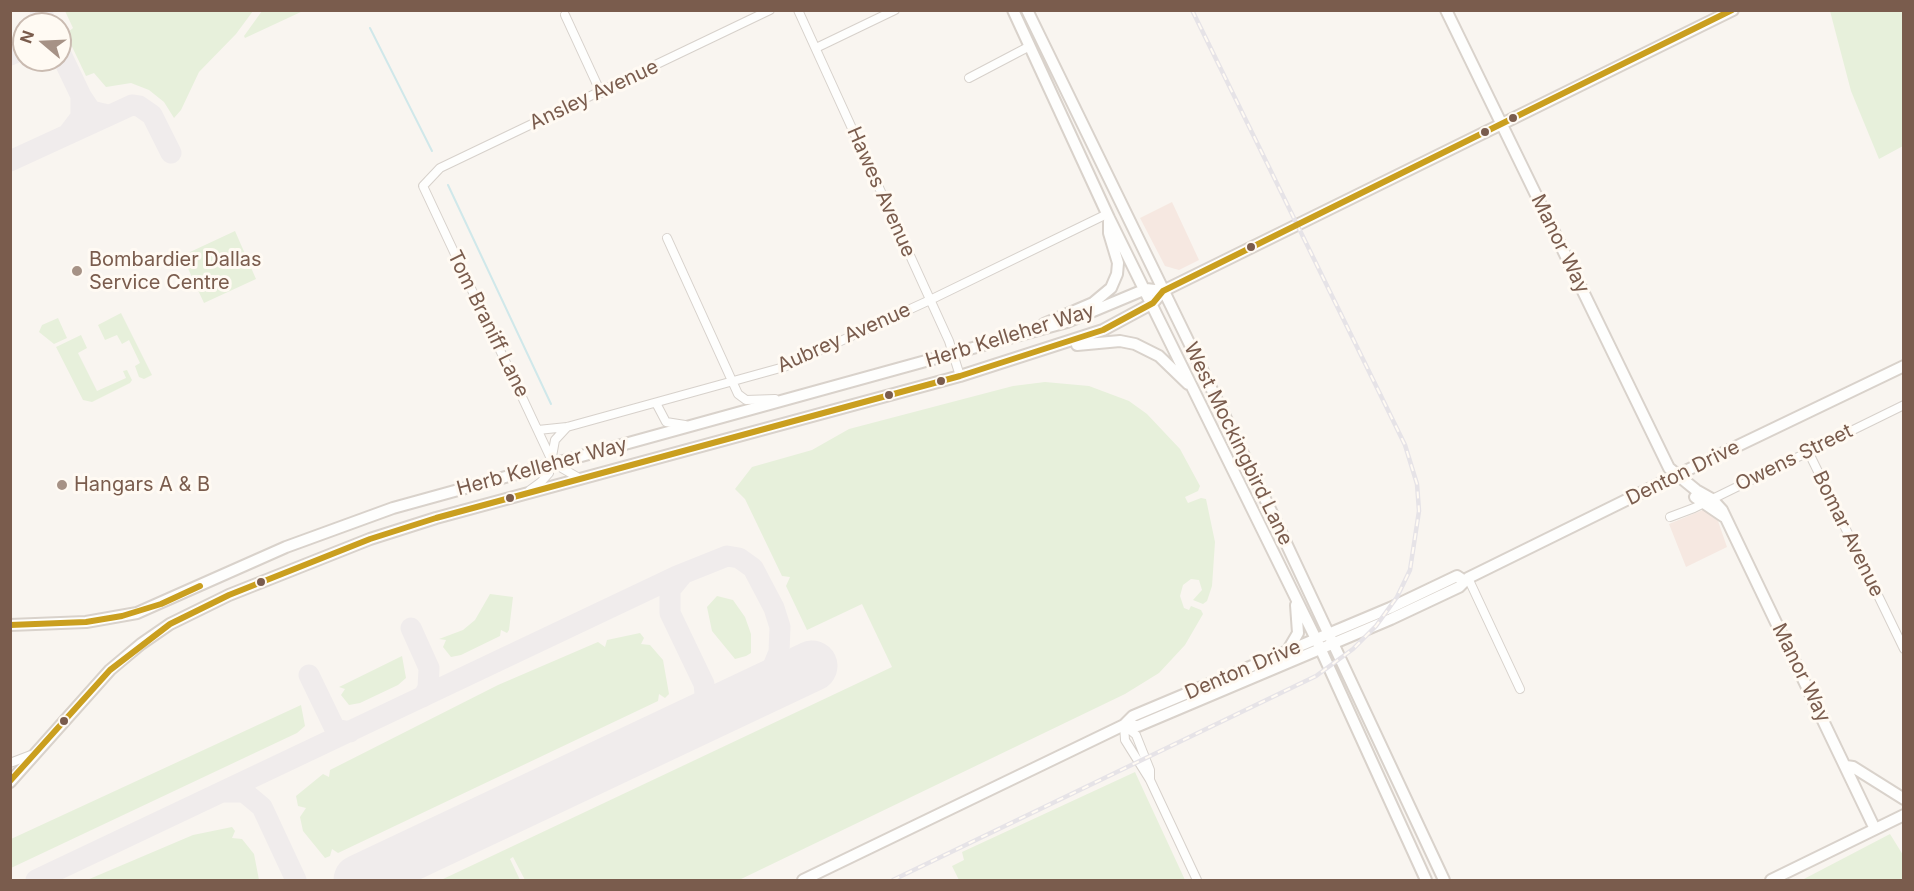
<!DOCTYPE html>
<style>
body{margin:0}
#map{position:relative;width:1914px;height:891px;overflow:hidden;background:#f9f5f0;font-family:Inter,sans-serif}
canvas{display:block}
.frame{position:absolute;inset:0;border:12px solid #7a5c4d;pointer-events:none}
.north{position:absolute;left:12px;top:12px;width:60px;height:60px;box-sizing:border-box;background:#fffaf3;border:2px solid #cabbb1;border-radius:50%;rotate:289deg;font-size:16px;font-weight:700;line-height:24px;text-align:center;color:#7a5c4d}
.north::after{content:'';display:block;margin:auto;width:21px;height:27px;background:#a69286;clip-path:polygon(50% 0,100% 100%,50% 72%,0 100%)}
</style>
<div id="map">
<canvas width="1914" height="891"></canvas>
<div class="frame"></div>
<div class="north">N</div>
</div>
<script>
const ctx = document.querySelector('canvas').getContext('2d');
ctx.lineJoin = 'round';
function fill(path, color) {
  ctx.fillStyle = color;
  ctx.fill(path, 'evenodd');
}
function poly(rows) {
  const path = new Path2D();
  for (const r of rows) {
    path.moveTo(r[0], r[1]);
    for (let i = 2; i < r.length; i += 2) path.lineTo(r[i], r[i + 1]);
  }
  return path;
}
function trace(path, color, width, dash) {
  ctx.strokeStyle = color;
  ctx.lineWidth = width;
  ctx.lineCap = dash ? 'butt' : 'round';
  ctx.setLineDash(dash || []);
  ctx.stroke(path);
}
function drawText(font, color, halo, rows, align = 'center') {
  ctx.font = font + ' Inter,sans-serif';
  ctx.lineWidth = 6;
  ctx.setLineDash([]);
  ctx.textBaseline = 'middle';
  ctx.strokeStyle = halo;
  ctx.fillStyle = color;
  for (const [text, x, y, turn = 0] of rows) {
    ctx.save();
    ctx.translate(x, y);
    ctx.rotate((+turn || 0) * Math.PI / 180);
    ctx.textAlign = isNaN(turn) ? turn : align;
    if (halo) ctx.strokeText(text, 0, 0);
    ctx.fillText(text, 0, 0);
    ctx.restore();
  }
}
fill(poly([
 [1172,202,1199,260,1179,270,1165,266,1140,218],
 [1705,509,1718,521,1727,547,1686,567,1669,524]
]), '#f6e8e1');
fill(poly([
 [65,11,253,11,236,34,199,72,181,110,174,118,164,102,149,90,131,83,106,87,94,73,86,76,66,34,73,28],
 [262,11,262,10,303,11,245,38,244,36],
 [1830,11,1903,11,1903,146,1879,159,1851,91],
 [235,231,256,279,204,303,184,260,192,256,190,252],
 [121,313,152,375,144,379,139,377,135,366,140,363,129,340,122,344,117,335,105,340,98,325],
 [58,318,67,338,54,344,39,332,42,325],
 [81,335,87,348,78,353,97,391,126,378,123,371,127,370,132,380,130,383,92,402,83,400,56,347],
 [1045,382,1089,386,1129,401,1147,414,1180,449,1200,486,1198,491,1185,497,1188,503,1201,498,1206,499,1215,542,1212,586,1207,601,1203,604,1193,600,1202,590,1199,580,1191,579,1183,585,1180,596,1184,608,1189,610,1191,606,1201,610,1203,614,1185,645,1159,673,1125,694,739,880,525,880,513,857,510,859,520,880,441,880,892,667,862,604,807,630,786,586,790,577,782,576,745,499,735,489,752,467,812,450,849,429,1013,386],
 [490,594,513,597,509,630,507,633,501,630,500,636,461,655,451,657,443,647,446,640,439,639,463,630,475,620],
 [717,596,733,600,745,617,751,634,751,653,746,656,735,659,712,631,707,607],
 [640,633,644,638,641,644,650,645,663,660,669,694,665,698,659,694,658,701,338,853,332,849,330,856,325,858,303,831,300,817,306,808,298,806,296,796,323,774,329,777,330,770,498,685,598,642,605,647,607,640],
 [402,656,406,678,398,685,360,703,349,705,341,695,345,689,339,687],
 [301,705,305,726,297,733,11,868,11,839],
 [1135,772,1185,880,959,880,952,866,964,860,962,852],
 [232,827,235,831,232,838,242,839,254,854,259,880,87,880,193,835],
 [1890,834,1903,855,1903,880,1802,880]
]), '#e7f0db');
trace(poly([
 [370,28,432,151],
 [448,185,551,404]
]), '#d0e8ea', 2);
trace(poly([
 [40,10,47,24],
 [60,52,81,96],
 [10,55,24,49],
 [68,134,81,117,81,96,91,111,108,115],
 [10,161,132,105,139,106,152,115,171,153],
 [411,628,429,668,428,688,423,697],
 [309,675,335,729,350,732],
 [682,728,694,719,703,707,705,694,704,684,670,613,670,590,683,574],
 [224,792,244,792,262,807,296,880],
 [36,880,677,576,727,556,739,558,753,568,774,608,780,627,779,652,772,669,762,684,750,695]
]), '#f0ecec', 21);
trace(poly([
 [359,880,812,666]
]), '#f0ecec', 51);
const street = poly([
 [798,10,949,341,960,376],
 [565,15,601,93],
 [816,48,895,10],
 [969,78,1030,46],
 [667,238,738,394,746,400,775,399],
 [656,403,666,422,685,425],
 [538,430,567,427,784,367,930,300,1107,214],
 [1808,451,1904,649],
 [579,478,553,463,423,186,440,168,770,10],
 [530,490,541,482,549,473,555,440,567,427],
 [1670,517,1694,508,1904,405],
 [1468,578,1520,689],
 [1124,725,1125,740,1150,780,1197,880],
 [1124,725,1136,735,1150,770,1150,780],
 [10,763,31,755]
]);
const secondary = poly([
 [1013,10,1109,218,1316,639,1426,880],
 [1027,10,1271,511,1444,880],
 [1446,10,1669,468,1696,490,1712,499,1722,510,1875,829],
 [1044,324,1093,303,1111,288,1117,274,1118,263,1109,233,1109,221],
 [1077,345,1120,341,1135,344,1159,356,1188,384],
 [1695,497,1723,516],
 [10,625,86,622,137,613,286,547,393,508,1067,322,1146,289,1163,291],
 [1288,650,1298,633,1296,605],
 [1124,725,1138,726,1391,619,1459,587,1468,578,1677,475,1904,366],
 [1846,766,1853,767,1904,799],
 [10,782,110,670,141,644,170,624,229,595,370,539,436,518,960,376,1103,330,1153,303,1163,291,1733,10],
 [803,880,1124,725,1133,716,1390,608,1457,576,1463,580],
 [1771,880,1904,815]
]);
trace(street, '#d7d1cb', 10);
trace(secondary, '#d9d2cb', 14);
trace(street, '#fefefd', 8);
trace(secondary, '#fefefd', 10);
const rail = poly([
 [893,880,1316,676,1353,649,1376,626,1397,597,1410,570,1419,511,1417,484,1405,445,1192,10]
]);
trace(rail, '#e6e3e7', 4.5);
trace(rail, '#fffaf3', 2, [7]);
trace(poly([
 [10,625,86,622,122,616,161,604,200,586],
 [10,781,110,670,170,624,229,595,370,539,436,518,960,376,1103,330,1153,303,1163,291,1732,10]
]), '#ca9f1f', 6);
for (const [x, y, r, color] of [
 [1513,118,5,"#7a5c4d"],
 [1485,132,5,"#7a5c4d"],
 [1251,247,5,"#7a5c4d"],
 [77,271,6,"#a69286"],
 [941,381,5,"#7a5c4d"],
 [889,395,5,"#7a5c4d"],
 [62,485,6,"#a69286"],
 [510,498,5,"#7a5c4d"],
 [261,582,5,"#7a5c4d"],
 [64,721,5,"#7a5c4d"]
]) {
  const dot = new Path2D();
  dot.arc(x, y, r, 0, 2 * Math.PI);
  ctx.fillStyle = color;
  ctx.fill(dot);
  trace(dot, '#fffaf3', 2);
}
drawText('20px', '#7a5c4d', '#fffaf3', [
 ["Ansley Avenue",594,95,-25],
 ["Hawes Avenue",881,192,66],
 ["Manor Way",1560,244,64],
 ["Tom Braniff Lane",488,324,64],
 ["Herb Kelleher Way",1010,336,-17],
 ["Aubrey Avenue",844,338,-24],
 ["West Mockingbird Lane",1238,444,64],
 ["Owens Street",1794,458,-26],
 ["Herb Kelleher Way",542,467,-15],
 ["Denton Drive",1683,473,-26],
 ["Bomar Avenue",1848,534,64],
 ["Denton Drive",1243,670,-23],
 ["Manor Way",1801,673,64]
]);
drawText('20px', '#7a5c4d', '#fffaf3', [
 ["Bombardier Dallas",89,260],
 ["Service Centre",89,283],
 ["Hangars A & B",74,485]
], 'left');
</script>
